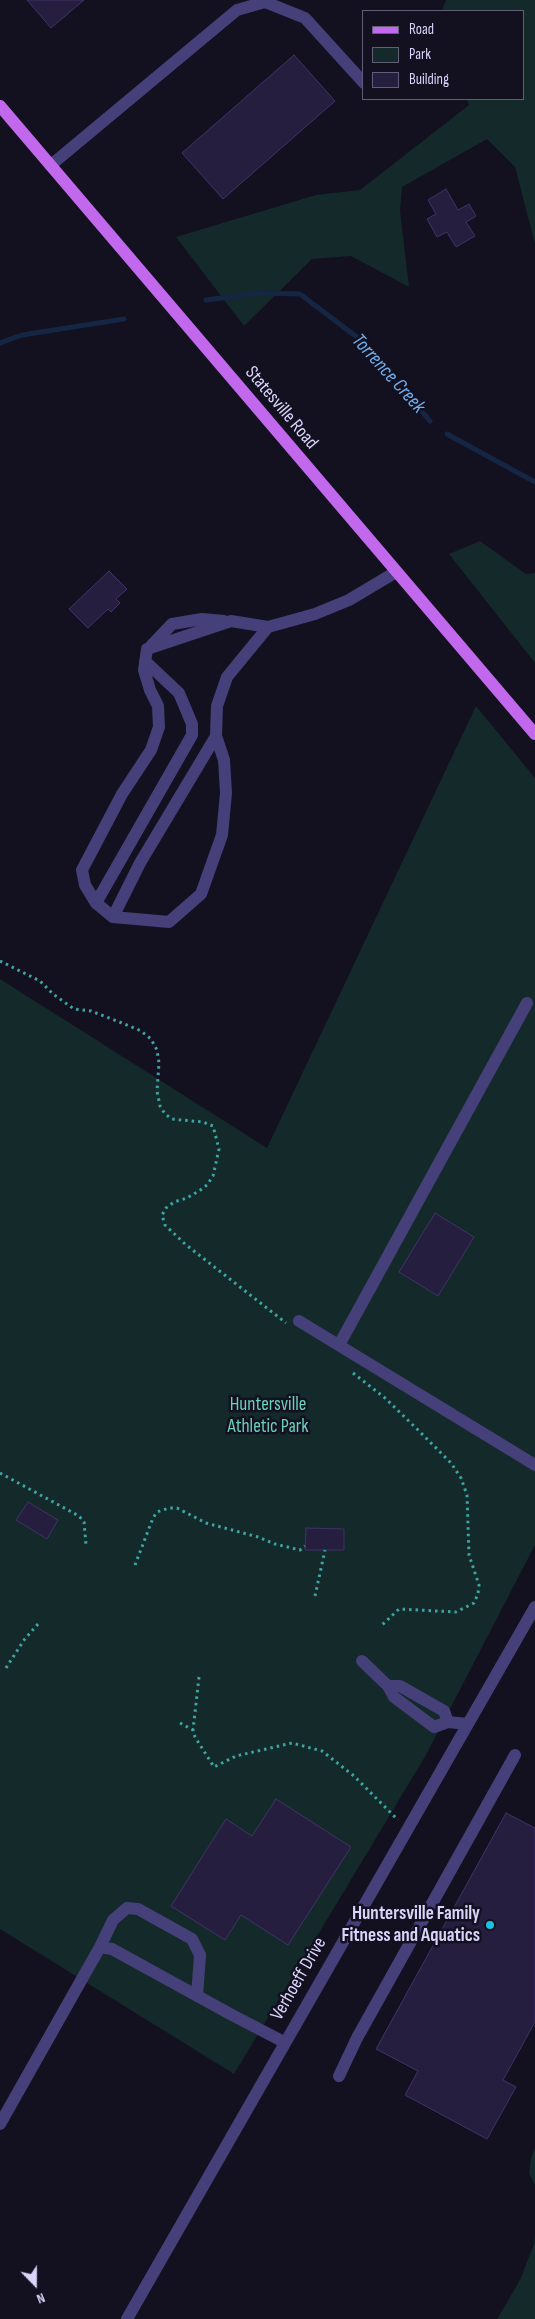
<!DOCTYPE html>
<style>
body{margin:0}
#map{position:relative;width:535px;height:2319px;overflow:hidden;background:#131020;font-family:"Sofia Sans Condensed",sans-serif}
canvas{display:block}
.legend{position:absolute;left:362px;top:10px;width:162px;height:90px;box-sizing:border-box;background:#131020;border:1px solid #635e77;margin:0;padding:6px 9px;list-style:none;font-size:15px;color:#dad4fa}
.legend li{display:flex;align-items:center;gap:10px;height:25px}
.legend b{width:25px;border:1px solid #635e77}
.north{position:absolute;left:10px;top:2259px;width:50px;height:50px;-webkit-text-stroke:4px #131020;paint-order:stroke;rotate:158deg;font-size:14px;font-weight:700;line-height:20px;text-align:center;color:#dad4fa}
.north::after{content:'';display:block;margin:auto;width:18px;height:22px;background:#dad4fa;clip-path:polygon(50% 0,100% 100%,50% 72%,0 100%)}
</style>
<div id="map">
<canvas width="535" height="2319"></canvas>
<ul class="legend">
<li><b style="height:6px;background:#c168ec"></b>Road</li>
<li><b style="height:14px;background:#142929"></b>Park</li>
<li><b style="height:14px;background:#261e3e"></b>Building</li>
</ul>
<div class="north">N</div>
</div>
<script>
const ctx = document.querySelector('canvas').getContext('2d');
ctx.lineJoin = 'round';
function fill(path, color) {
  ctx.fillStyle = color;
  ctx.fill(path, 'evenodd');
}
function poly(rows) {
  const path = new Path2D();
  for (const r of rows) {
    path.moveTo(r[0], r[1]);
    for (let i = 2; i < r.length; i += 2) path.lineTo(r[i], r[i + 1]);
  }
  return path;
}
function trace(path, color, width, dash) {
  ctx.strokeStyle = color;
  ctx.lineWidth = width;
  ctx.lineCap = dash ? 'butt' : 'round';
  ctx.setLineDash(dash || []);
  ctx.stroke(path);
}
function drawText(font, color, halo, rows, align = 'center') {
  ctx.font = font + ' "Sofia Sans Condensed",sans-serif';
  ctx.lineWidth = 5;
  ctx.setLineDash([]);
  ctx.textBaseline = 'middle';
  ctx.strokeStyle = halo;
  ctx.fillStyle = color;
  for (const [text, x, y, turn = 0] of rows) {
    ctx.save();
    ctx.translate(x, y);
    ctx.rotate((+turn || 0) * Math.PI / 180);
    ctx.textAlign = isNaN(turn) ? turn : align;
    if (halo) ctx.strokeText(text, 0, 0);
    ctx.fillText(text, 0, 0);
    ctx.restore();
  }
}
fill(poly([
 [446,0,535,0,535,244,515,167,487,139,402,187,400,211,409,287,351,256,312,259,244,326,176,237,316,195,360,190,469,105,467,99,524,99,524,11,442,11],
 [480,541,526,574,535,573,535,663,449,554],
 [476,706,535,778,535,1545,426,1755,234,2074,0,1929,0,979,267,1148],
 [535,2147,535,2185,529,2174,531,2158],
 [535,2233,535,2319,497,2319,520,2280,534,2244]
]), '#142929');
trace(poly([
 [206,300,258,293,300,294,366,344,430,421],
 [0,343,22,335,124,319],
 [447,434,535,482]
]), '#152644', 5);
const building = poly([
 [27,0,84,0,51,28,27,0],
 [294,55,335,101,223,199,182,153,294,55],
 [446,189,458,210,469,204,476,216,466,222,475,236,456,247,447,232,437,237,427,219,436,214,428,200,446,189],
 [109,571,127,589,116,599,120,603,111,612,108,609,88,628,69,609,109,571],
 [435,1213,474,1237,438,1296,399,1272,435,1213],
 [28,1502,58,1520,47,1539,16,1520,28,1502],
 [306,1528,344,1529,344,1550,305,1550,306,1528],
 [276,1799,351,1847,288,1945,241,1915,225,1940,171,1906,226,1819,252,1836,276,1799],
 [506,1813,535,1828,535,2022,503,2080,516,2087,487,2139,405,2095,418,2071,376,2049,506,1813]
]);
fill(building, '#261e3e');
trace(building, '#403368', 1);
trace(poly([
 [0,961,40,981,53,994,74,1009,91,1011,122,1023,141,1031,151,1039,157,1050,159,1063,157,1091,160,1106,165,1114,172,1119,203,1122,213,1126,219,1149,213,1176,207,1185,199,1191,187,1198,174,1202,166,1208,162,1215,165,1225,185,1244,286,1323],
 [353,1373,385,1398,416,1428,451,1463,461,1478,467,1495,469,1555,479,1585,478,1594,474,1603,456,1612,399,1609,381,1626],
 [0,1473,79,1516,84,1522,86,1545],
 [135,1565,153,1518,157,1512,169,1508,177,1508,206,1523,258,1537,275,1544,300,1550,305,1546],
 [315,1596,325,1550],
 [6,1668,24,1640,38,1624],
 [199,1677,193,1730,195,1737,214,1767,236,1756,292,1743,322,1751,354,1776,398,1820],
 [180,1723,193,1730]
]), '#3da5a3', 3, [2.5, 4]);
trace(poly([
 [51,165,237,10,265,2,305,18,364,83],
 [268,627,227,677,217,706,216,736,224,760,226,793,222,835,201,894,169,922,113,917,96,903,85,885,82,870,122,794,151,750,159,727,158,706,150,690,144,670,147,649,231,621,268,627,315,614,349,600,396,572],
 [151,646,172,624,202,619,224,621],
 [96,903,192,735,192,724,179,693,145,661],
 [113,917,140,863,216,736],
 [299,1321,535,1465],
 [339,1345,527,1003],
 [362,1661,388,1686,394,1697,434,1727,448,1722,468,1724],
 [388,1686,400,1686,444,1711,448,1722],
 [100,1947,113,1920,127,1908,138,1909,192,1939,200,1955,197,1996],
 [339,2076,357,2038,515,1755],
 [0,2124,100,1947,112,1949,232,2015,284,2042],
 [127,2319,535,1607]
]), '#454079', 12);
trace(poly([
 [0,106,535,734]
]), '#c168ec', 12);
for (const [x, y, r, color] of [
 [490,1925,5,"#1cc1de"]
]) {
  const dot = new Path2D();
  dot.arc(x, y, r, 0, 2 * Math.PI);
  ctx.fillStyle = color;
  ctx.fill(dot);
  trace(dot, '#131020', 2);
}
drawText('19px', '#dad4fa', '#131020', [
 ["Statesville Road",281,408,50],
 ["Verhoeff Drive",299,1979,-60]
]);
drawText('19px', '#69d0bb', '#131020', [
 ["Huntersville",268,1405],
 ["Athletic Park",268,1427]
]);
drawText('bold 19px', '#dad4fa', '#131020', [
 ["Huntersville Family",480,1914],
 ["Fitness and Aquatics",480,1936]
], 'right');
drawText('italic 20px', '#6faded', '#131020', [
 ["Torrence Creek",388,374,48]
]);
</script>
